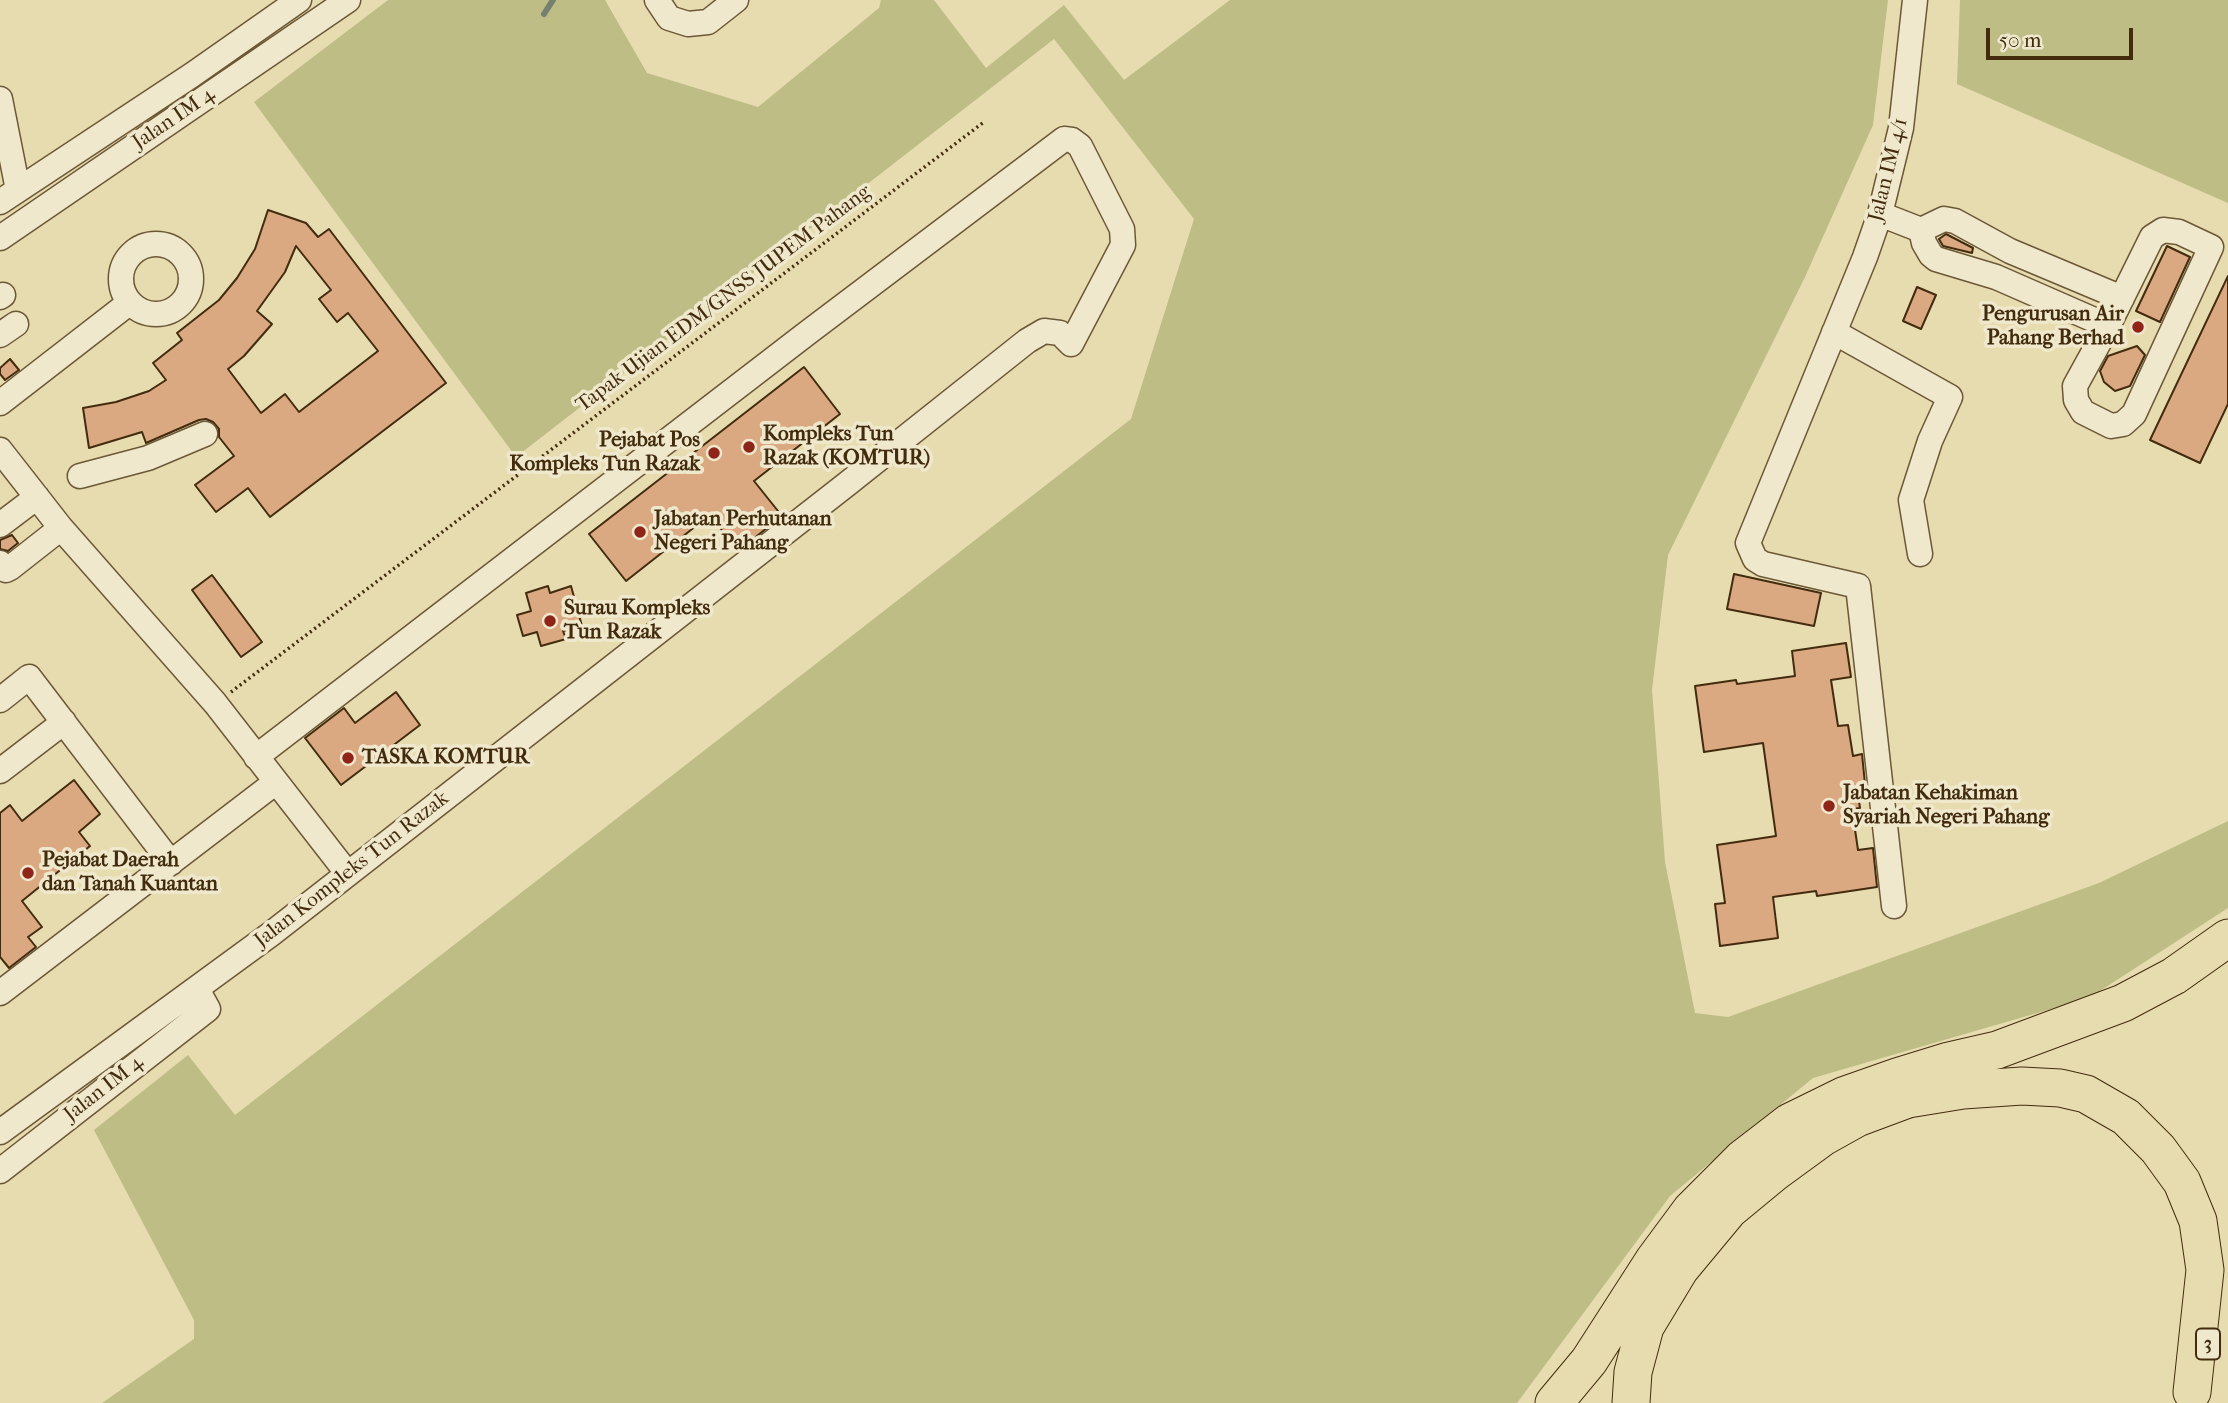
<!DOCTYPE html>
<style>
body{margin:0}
#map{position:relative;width:2228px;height:1403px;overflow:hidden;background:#e7dbb0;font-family:"IM FELL French Canon",serif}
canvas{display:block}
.scale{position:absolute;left:1986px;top:28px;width:147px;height:32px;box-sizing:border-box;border:4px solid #432c0e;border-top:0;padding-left:9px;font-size:21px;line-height:24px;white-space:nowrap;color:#432c0e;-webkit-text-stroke:5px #efe8cc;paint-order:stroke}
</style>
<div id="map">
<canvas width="2228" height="1403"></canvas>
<div class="scale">50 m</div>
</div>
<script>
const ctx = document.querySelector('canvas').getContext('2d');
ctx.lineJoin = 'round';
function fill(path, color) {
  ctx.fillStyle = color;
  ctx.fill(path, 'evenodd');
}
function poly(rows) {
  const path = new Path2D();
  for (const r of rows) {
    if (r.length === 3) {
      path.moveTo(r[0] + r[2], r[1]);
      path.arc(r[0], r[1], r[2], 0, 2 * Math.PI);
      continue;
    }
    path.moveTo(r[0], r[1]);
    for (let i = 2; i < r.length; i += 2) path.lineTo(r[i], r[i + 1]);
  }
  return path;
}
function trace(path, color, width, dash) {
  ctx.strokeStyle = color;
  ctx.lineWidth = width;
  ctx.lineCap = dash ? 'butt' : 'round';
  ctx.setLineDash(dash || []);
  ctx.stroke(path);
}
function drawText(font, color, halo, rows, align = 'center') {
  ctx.font = font + ' "IM FELL French Canon",serif';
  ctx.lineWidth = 7;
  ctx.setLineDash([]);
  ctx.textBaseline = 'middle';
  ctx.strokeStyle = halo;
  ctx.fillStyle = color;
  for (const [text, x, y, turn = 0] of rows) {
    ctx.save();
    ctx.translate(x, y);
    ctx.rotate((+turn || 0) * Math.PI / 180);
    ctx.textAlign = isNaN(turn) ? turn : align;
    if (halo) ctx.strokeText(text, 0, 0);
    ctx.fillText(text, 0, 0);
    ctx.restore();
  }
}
fill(poly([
 [388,0,605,0,647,73,758,107,879,8,881,0,934,0,986,68,1064,5,1124,80,1230,0,1888,0,1873,125,1805,277,1668,555,1652,690,1665,862,1695,1013,1728,1017,2099,883,2228,821,2228,908,2089,998,1813,1078,1670,1196,1517,1403,102,1403,194,1339,194,1320,94,1130,188,1055,235,1115,1131,419,1194,219,1054,39,516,457,254,102],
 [1960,0,2228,0,2228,203,1957,84]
]), '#bebd86');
trace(poly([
 [544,14,553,0]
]), '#758170', 6);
const building = poly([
 [268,210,306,223,318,237,329,229,446,383,270,517,248,488,216,512,195,485,234,456,219,437,219,429,213,422,206,419,199,420,146,443,142,432,89,448,83,408,116,402,149,391,166,380,153,363,182,340,177,333,219,300,237,278,255,249,268,210],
 [296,246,331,290,319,299,337,322,348,313,378,351,299,412,285,394,261,413,228,369,244,356,272,324,257,311,285,272,296,246],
 [1946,234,1973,248,1972,253,1943,246,1939,239,1946,234],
 [2167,246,2190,257,2160,322,2136,311,2167,246],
 [2228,276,2228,404,2200,463,2150,440,2228,276],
 [1917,287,1936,295,1921,329,1903,321,1917,287],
 [2137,346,2145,355,2130,386,2115,391,2104,382,2100,371,2108,356,2137,346],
 [10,359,19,370,5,380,0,374,0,368,10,359],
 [804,367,840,414,754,481,782,516,738,551,710,515,626,581,589,534,804,367],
 [12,535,18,543,8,551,0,549,0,540,12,535],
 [1734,574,1821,593,1814,626,1727,609,1734,574],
 [212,575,262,642,241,657,192,590,212,575],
 [548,586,550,593,571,586,582,626,563,631,566,639,541,646,537,632,523,636,517,615,531,611,526,593,548,586],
 [1846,643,1851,677,1831,680,1838,726,1848,725,1853,756,1862,754,1866,794,1858,795,1860,808,1852,809,1858,850,1873,848,1877,887,1817,896,1816,891,1773,897,1778,938,1720,946,1715,904,1725,903,1717,845,1776,836,1763,743,1704,752,1695,686,1736,680,1737,684,1795,676,1792,651,1846,643],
 [396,692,420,725,341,785,305,738,344,708,355,723,396,692],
 [74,780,100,814,79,832,90,846,22,901,42,927,28,937,36,947,9,968,0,957,0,813,10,805,22,821,74,780]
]);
fill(building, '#daa881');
trace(building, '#432c0e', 2);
const minor = poly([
 [657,0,669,18,688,24,708,22,736,0],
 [0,99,18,190],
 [0,202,192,75,299,0],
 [1880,214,1921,230,1944,219,1955,221,2010,251,2122,298],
 [1921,230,1924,243,1931,255,1936,259,1996,277,2108,326],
 [2163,230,2179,232,2211,247,2134,414,2123,424,2111,426,2083,412,2076,400,2075,386,2108,326,2152,237,2163,230],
 [0,238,348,0],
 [156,279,35],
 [0,297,3,295],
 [1834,332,1950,397,1930,441,1911,500,1920,554],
 [0,335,16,324],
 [0,403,129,303],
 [0,450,61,528,215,703,348,874],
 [80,476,148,458,205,434],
 [0,525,37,497],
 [0,563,6,570,10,568,61,528],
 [0,700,29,677,171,863],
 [0,771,64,722],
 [1894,906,1858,586,1763,564,1755,559,1748,543,1865,257,1880,214,1901,128,1915,0],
 [0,993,276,782],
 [0,1132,271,934,847,484,1027,341,1044,331,1060,333,1071,344,1123,245,1122,229,1080,146,1072,140,1064,139,806,334,256,757],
 [0,1171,208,1009,197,989]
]);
const highway = poly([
 [1554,1403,1589,1361,1654,1260,1691,1210,1742,1159,1790,1122,1843,1096,1897,1077,1949,1061,1997,1050,2123,1003,2174,976,2228,938],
 [1631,1403,1633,1372,1645,1327,1680,1269,1729,1210,1775,1172,1823,1137,1857,1118,1908,1099,1963,1090,2022,1086,2060,1088,2086,1094,2126,1117,2158,1149,2182,1182,2198,1221,2205,1270,2192,1392]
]);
trace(minor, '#6c5836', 27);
trace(highway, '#432c0e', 39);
trace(poly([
 [231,692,984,122]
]), '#432c0e', 3.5, [2, 3.5]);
trace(minor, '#efe8cc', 24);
trace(highway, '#e7dbb0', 37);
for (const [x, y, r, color] of [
 [2138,327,7,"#8f2418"],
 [749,447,7,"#8f2418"],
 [714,453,7,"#8f2418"],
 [640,532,7,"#8f2418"],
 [550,621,7,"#8f2418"],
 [348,758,7,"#8f2418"],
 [1829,806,7,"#8f2418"],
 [28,873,7,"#8f2418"]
]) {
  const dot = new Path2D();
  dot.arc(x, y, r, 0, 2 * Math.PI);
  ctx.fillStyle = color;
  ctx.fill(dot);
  trace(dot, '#efe8cc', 2.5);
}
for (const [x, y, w] of [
 [2208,1344,24]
]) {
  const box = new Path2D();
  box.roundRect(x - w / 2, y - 15.5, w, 31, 5);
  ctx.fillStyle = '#efe8cc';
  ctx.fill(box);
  trace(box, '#432c0e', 2);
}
drawText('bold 19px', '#432c0e', null, [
 ["3",2208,1344]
]);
drawText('21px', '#432c0e', '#efe8cc', [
 ["Jalan IM 4",174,119,-34],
 ["Jalan IM 4/1",1889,170,-76],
 ["Tapak Ujian EDM/GNSS JUPEM Pahang",724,299,-37],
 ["Jalan Kompleks Tun Razak",352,870,-38],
 ["Jalan IM 4",104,1089,-38]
]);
drawText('bold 21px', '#432c0e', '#efe8cc', [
 ["Pengurusan Air",2124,315,"right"],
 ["Pahang Berhad",2124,339,"right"],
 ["Kompleks Tun",763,435],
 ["Razak (KOMTUR)",763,459],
 ["Pejabat Pos",700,441,"right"],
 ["Kompleks Tun Razak",700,465,"right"],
 ["Jabatan Perhutanan",654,520],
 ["Negeri Pahang",654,544],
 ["Surau Kompleks",564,609],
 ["Tun Razak",564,633],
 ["TASKA KOMTUR",362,758],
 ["Jabatan Kehakiman",1843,794],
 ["Syariah Negeri Pahang",1843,818],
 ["Pejabat Daerah",42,861],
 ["dan Tanah Kuantan",42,885]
], 'left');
</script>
